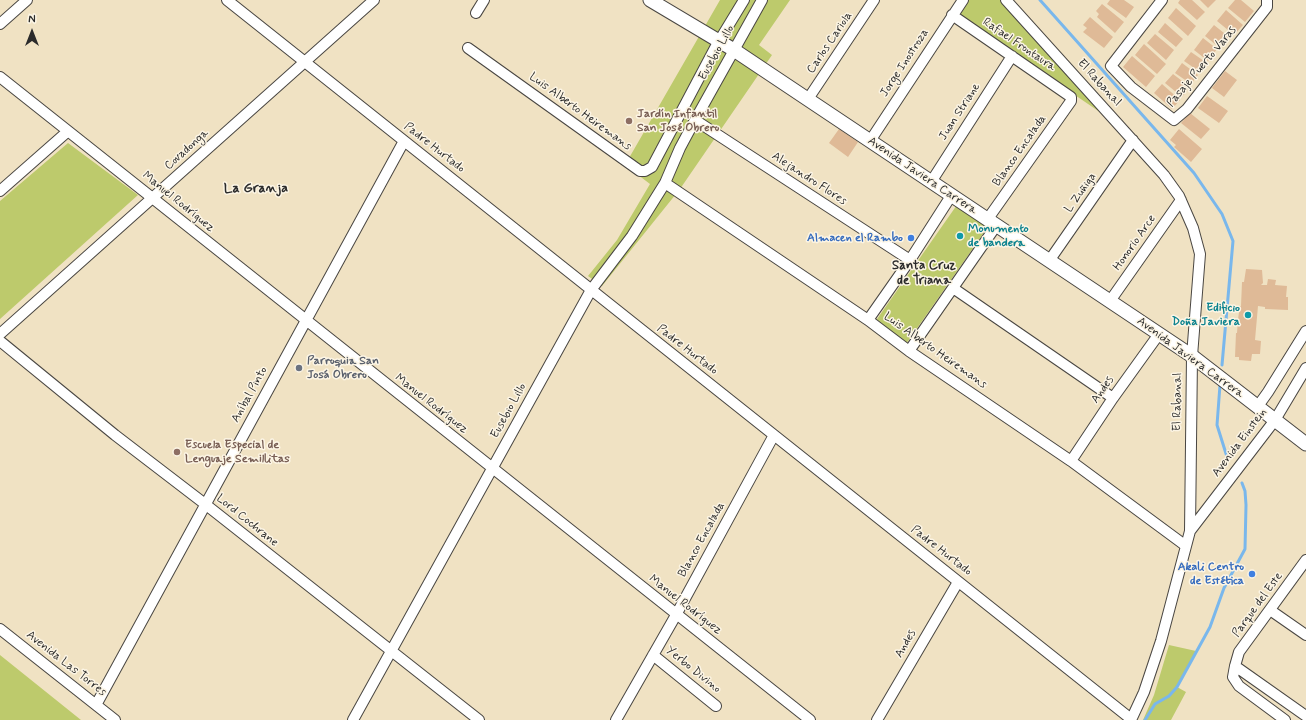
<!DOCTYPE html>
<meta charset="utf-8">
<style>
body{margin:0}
#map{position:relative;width:1306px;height:720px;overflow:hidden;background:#f0e2c3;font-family:Mynerve,sans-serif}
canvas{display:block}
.north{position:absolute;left:12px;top:12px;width:40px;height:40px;-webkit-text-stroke:3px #fcf5e5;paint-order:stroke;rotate:0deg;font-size:11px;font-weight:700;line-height:16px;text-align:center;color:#2b2b2b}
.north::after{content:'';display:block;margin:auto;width:14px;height:18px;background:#2b2b2b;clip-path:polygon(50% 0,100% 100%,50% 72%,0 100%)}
</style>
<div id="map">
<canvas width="1306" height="720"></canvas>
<div class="north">N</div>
</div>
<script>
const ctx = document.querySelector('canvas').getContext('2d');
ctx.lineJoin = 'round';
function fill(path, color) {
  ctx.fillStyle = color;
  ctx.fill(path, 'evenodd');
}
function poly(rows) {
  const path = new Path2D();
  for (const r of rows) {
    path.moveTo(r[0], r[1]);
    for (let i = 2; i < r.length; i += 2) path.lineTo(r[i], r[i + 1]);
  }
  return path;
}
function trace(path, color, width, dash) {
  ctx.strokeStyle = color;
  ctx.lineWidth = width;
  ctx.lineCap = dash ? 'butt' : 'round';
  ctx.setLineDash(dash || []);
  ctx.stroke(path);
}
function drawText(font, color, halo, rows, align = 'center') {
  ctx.font = font + ' Mynerve,sans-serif';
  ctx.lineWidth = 3;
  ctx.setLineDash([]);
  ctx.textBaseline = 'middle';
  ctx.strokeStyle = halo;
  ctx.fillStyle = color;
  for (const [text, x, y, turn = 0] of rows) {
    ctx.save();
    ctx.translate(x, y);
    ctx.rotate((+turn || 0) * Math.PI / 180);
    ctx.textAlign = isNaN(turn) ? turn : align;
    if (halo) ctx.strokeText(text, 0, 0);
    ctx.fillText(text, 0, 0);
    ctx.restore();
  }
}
fill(poly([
 [720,0,790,0,759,45,772,55,680,189,602,286,588,276,617,240,650,184,625,165],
 [965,0,1013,0,1113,121,956,14],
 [68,143,138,195,0,319,0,201],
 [959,202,990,224,906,344,875,322],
 [1169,645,1196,651,1177,687,1186,692,1171,720,1143,720,1154,695],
 [0,655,81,720,0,720]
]), '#bdca6c');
trace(poly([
 [1040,0,1194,173,1222,214,1233,241,1222,365],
 [1220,385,1217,425,1228,460],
 [1145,720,1155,704,1169,696,1177,687,1210,627,1224,588,1245,549,1246,505,1245,491,1242,483]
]), '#79b7ec', 3);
fill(poly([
 [1110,0,1124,0,1134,7,1126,18,1107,4],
 [1180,0,1192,0,1205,12,1197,20,1178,3],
 [1200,0,1216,0,1208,8],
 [1235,0,1241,0,1254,11,1245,22,1228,8],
 [1102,4,1124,22,1115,33,1097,17,1099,14,1096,11],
 [1176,8,1196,26,1188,36,1168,18],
 [1226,10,1243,25,1234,35,1217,21],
 [1090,17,1113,37,1104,48,1083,32,1087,28,1083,25],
 [1165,23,1183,39,1176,47,1158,32],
 [1214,25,1229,37,1220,48,1205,36],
 [1155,34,1174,50,1166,60,1147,43],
 [1203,38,1217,49,1208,61,1194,50],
 [1144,44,1166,64,1157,74,1135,55],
 [1191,52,1207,63,1200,72,1184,61],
 [1132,56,1155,76,1146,87,1123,67],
 [1182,63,1198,75,1191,84,1175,73],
 [1225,71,1237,80,1224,97,1212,88],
 [1173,74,1190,87,1182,97,1165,83],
 [1162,84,1180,100,1172,109,1154,93],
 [1207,96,1228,111,1219,123,1198,108],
 [1190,113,1210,129,1201,139,1181,123],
 [839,129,858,142,848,157,829,143],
 [1179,129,1202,149,1191,162,1174,147,1176,145,1170,140],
 [1246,269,1262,270,1263,283,1261,285,1267,285,1268,279,1276,280,1275,285,1287,286,1286,297,1288,297,1288,310,1265,309,1265,307,1258,306,1255,340,1261,341,1260,354,1252,354,1251,361,1239,360,1239,357,1235,357,1236,333,1237,333,1238,319,1240,306,1241,306,1242,282,1244,282]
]), '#dfba97');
const minor = poly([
 [227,0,1131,719],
 [1006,0,1164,175,1179,196,1193,228,1200,254,1192,356,1190,531,1161,641,1144,692,1131,720],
 [1162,0,1111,66,1131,87,1174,120,1187,109,1267,7,1267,0],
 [476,13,484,0],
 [952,15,1071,97,1071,101,987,220],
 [0,24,27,0],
 [468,48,640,171,645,171,652,167,716,46,744,0],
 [0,77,810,720],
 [808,99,874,0],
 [695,120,910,260],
 [870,141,963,0],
 [931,182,1012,56],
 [665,183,868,320,909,351,1071,461,1186,546],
 [0,191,67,132],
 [1049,261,1133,140],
 [953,288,1113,398],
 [1110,301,1181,200],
 [868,320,910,260,951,196],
 [0,334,374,0],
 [0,341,115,435,205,504,479,720],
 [909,351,996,226],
 [1258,406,1268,392,1306,331],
 [1071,461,1113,398,1159,334],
 [1190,531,1275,420,1306,368],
 [1270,610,1306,635],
 [0,629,115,720],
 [653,655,716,706],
 [1235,666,1306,716],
 [96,705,404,141],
 [353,720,591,290,632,236,665,183,680,148,695,120,762,0],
 [616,720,676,615,774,435],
 [877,720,958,582],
 [1285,720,1239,686,1233,677,1235,666,1239,652,1306,560]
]);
const major = poly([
 [650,0,734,50,1192,356,1306,444]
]);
trace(minor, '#494642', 12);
trace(major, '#494642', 15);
trace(minor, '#fff', 10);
trace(major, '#fff', 13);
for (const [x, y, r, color] of [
 [629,121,4,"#8d6e63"],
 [960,236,4,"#0f9aa8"],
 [911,238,4,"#3f7fe0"],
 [1248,315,4,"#0f9aa8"],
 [299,368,4,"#6b7280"],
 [177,452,4,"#8d6e63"],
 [1252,574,4,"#3f7fe0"]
]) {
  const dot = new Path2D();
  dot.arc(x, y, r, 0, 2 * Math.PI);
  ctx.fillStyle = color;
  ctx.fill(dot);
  trace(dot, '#fcf5e5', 1.5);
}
drawText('12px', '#2b2b2b', '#fcf5e5', [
 ["Carlos Cariola",830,43,-56],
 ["Rafael Frontaura",1019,45,34],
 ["Eusebio Lillo",717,53,-61],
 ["Jorge Inostroza",905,63,-57],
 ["Pasaje Puerto Varas",1202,67,-50],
 ["El Rabanal",1099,83,48],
 ["Luis Alberto Heiremans",580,112,36],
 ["Juan Striane",960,112,-57],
 ["Padre Hurtado",434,148,38],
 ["Covadonga",187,150,-42],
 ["Blanco Encalada",1020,151,-55],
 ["Avenida Javiera Carrera",922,176,34],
 ["Alejandro Flores",809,179,33],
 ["L Zuñiga",1081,193,-55],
 ["Manuel Rodríguez",178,202,39],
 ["Honorio Arce",1135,243,-55],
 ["Padre Hurtado",687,350,38],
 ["Luis Alberto Heiremans",935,351,35],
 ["Avenida Javiera Carrera",1190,358,36],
 ["Andes",1103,390,-55],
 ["Aníbal Pinto",250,395,-61],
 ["El Rabanal",1178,402,-89],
 ["Manuel Rodríguez",431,404,38],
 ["Eusebio Lillo",509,411,-61],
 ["Avenida Einstein",1240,443,-53],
 ["Lord Cochrane",247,521,39],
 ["Blanco Encalada",702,540,-61],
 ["Padre Hurtado",941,551,38],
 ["Manuel Rodríguez",685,605,38],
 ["Parque del Este",1258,605,-54],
 ["Andes",906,644,-60],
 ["Avenida Las Torres",66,664,38],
 ["Yerbo Divino",693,670,39]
]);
drawText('bold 12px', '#785e54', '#fcf5e5', [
 ["Jardín Infantil",637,114],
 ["San José Obrero",637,128],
 ["Escuela Especial de",185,445],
 ["Lenguaje Semillitas",185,459]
], 'left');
drawText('bold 12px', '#0d838f', '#fcf5e5', [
 ["Monumento",968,229],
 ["de bandera",968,243],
 ["Edificio",1240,308,"right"],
 ["Doña Javiera",1240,322,"right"]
], 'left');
drawText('bold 12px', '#366cbe', '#fcf5e5', [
 ["Almacen el Rambo",903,238],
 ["Akali Centro",1244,567],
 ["de Estética",1244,581]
], 'right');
drawText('bold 12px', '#5b616d', '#fcf5e5', [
 ["Parroquia San",307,361],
 ["Josá Obrero",307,375]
], 'left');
drawText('bold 13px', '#2b2b2b', '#fcf5e5', [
 ["Santa Cruz",924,266],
 ["de Triana",924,281]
]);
drawText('bold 14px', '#2b2b2b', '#fcf5e5', [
 ["La Granja",256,189]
]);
</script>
